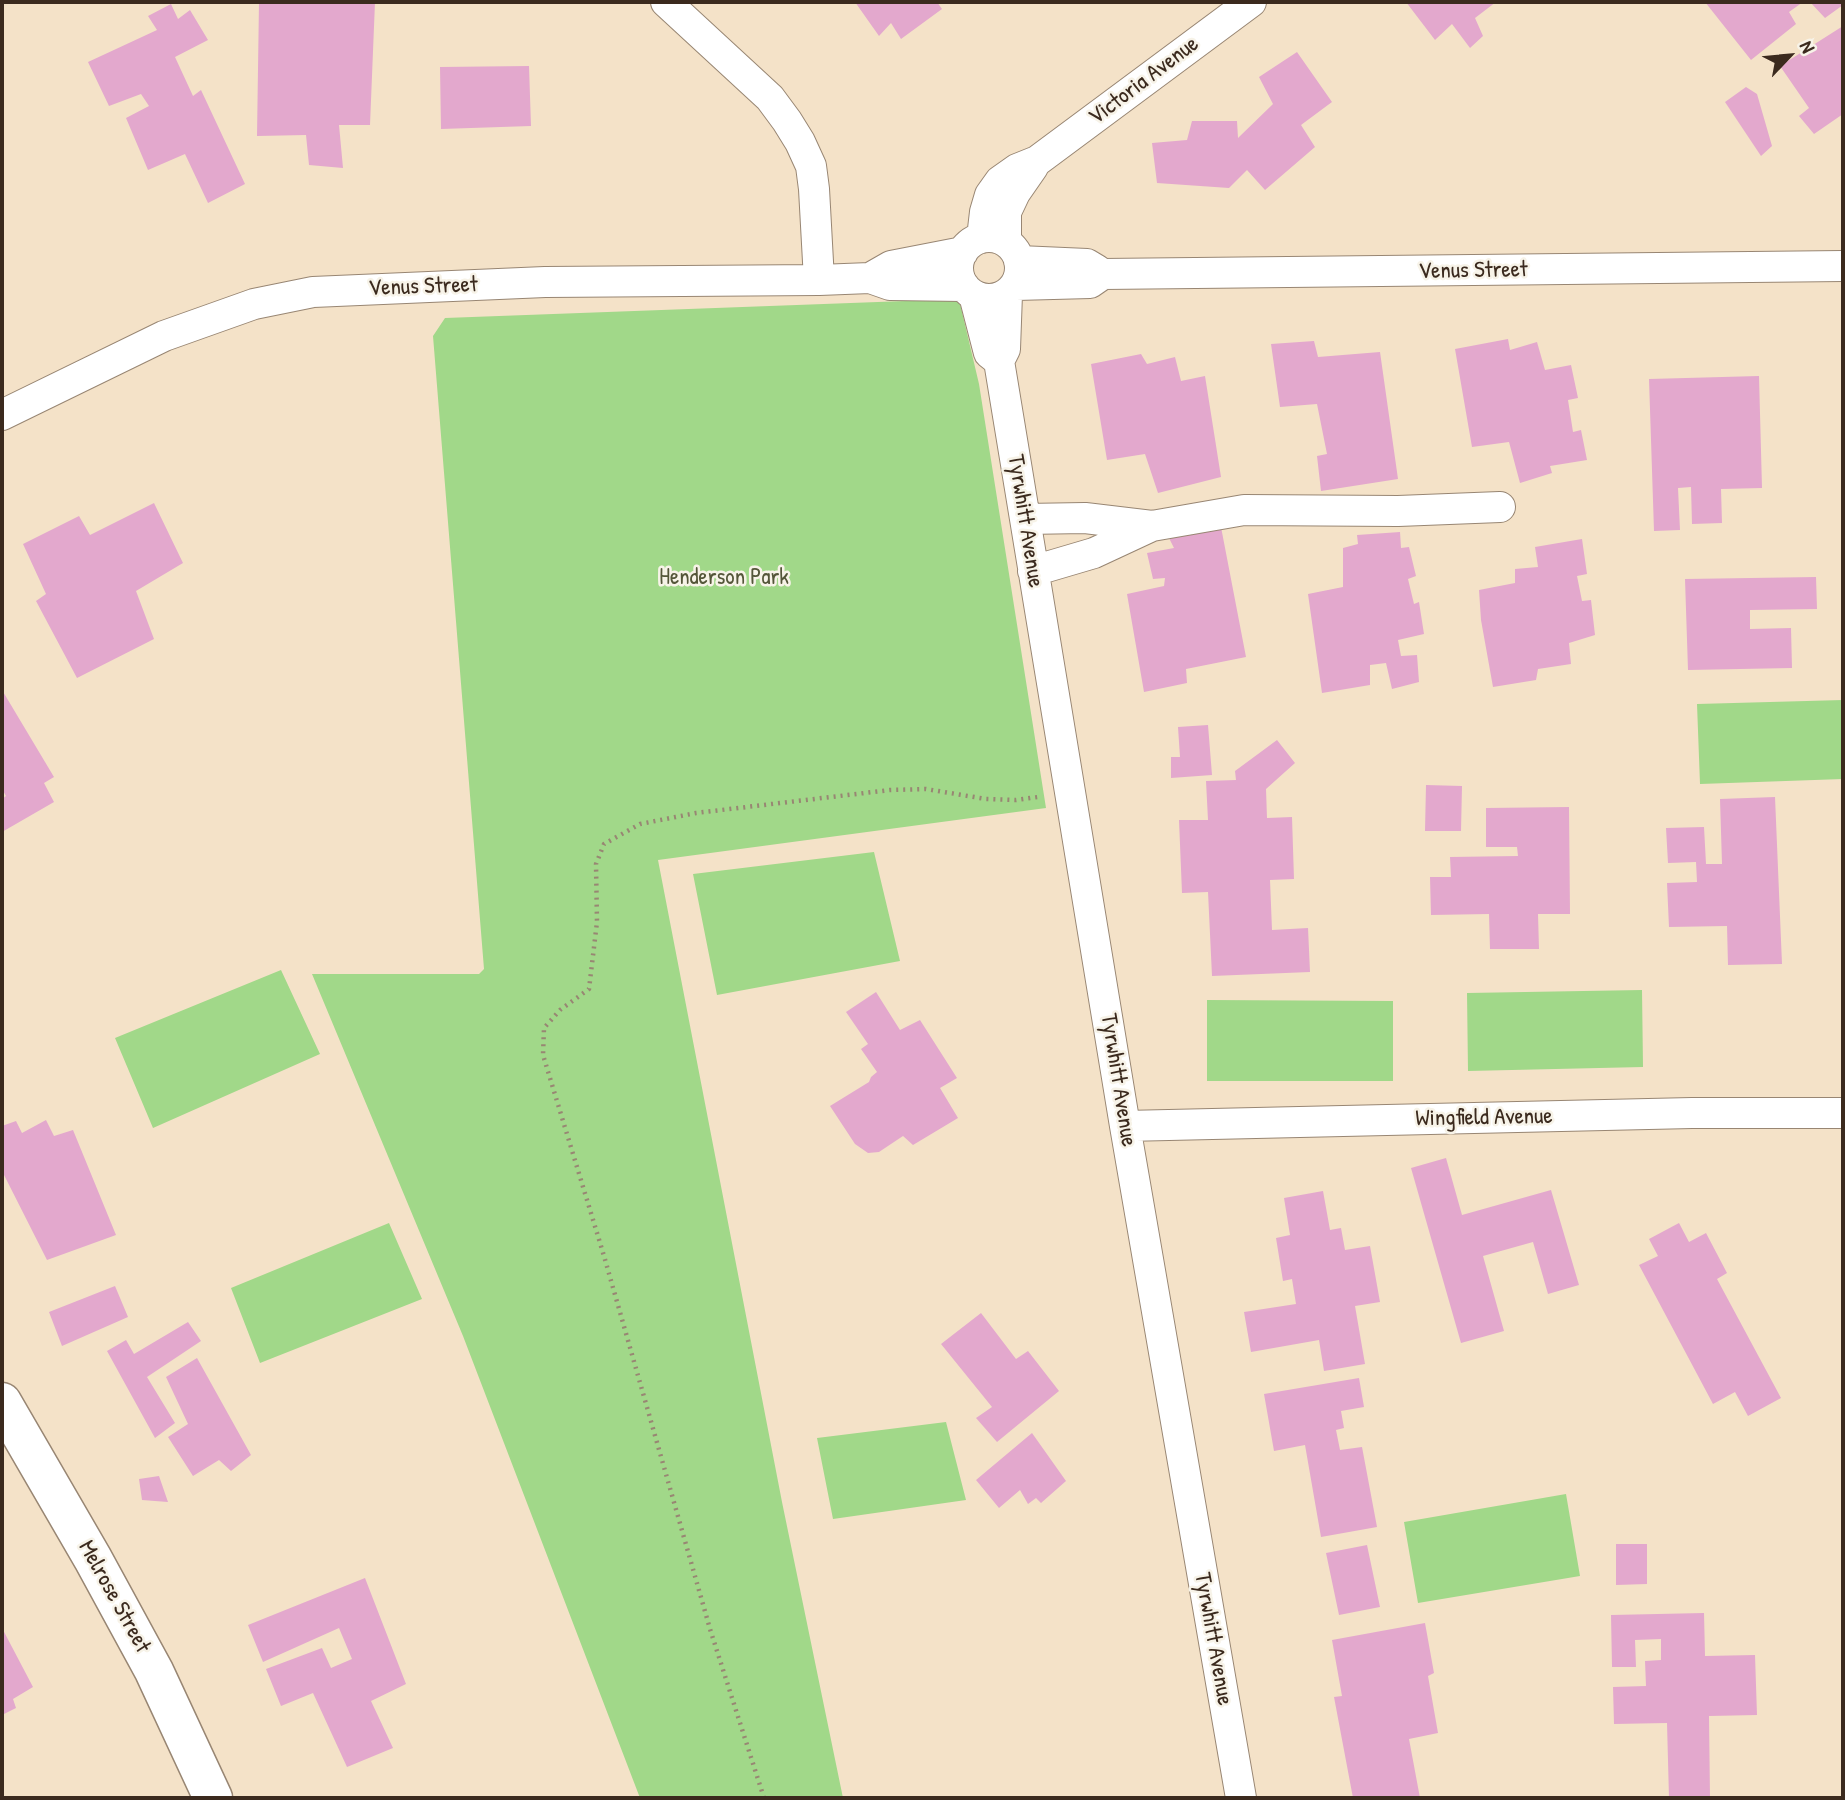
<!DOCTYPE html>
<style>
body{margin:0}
#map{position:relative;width:1845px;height:1800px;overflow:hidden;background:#f4e2c8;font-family:"Patrick Hand",sans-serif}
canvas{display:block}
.frame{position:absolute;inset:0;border:4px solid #3b2a1e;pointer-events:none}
.north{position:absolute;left:1754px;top:21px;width:70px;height:70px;-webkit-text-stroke:5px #f7f3e8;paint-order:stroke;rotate:64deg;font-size:19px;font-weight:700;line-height:28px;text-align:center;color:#3b2a1e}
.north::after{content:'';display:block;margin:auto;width:24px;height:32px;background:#3b2a1e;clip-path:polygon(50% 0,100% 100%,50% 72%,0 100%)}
</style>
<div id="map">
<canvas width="1845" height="1800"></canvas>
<div class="frame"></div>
<div class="north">N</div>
</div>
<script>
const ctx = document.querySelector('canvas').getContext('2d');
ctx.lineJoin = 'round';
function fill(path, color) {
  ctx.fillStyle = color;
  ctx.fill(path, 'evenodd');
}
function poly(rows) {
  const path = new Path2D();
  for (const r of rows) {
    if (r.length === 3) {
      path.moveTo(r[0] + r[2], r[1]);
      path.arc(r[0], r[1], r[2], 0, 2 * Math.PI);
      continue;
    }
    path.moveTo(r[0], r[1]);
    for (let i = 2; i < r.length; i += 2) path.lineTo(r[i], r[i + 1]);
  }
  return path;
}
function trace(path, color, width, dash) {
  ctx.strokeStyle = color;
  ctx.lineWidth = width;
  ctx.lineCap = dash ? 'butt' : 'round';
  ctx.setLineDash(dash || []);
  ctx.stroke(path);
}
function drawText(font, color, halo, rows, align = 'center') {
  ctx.font = font + ' "Patrick Hand",sans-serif';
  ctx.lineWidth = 5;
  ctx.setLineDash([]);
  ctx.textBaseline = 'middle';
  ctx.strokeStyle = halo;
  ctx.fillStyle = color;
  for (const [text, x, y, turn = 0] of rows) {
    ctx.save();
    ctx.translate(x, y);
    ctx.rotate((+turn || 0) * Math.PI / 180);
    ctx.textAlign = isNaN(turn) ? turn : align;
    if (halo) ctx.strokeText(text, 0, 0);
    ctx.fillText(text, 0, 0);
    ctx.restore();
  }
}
fill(poly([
 [959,299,979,384,1046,808,658,860,782,1502,843,1798,640,1798,463,1336,312,974,479,974,484,969,433,336,445,318],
 [1843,700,1843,779,1700,784,1697,704],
 [874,852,900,961,717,995,693,874],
 [281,970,320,1054,153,1128,115,1038],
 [1642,990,1643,1067,1468,1071,1467,993],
 [1207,1000,1393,1001,1393,1081,1207,1081],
 [389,1223,422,1299,260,1363,231,1288],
 [946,1422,966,1500,833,1519,817,1438],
 [1566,1494,1580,1576,1418,1603,1404,1522]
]), '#a1d889');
fill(poly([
 [259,2,375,2,370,125,339,125,343,168,309,165,306,135,257,136],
 [855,2,937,2,942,9,901,39,891,23,879,36],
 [1406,2,1496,2,1475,18,1483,36,1470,48,1452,24,1435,40],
 [1705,2,1803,2,1789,12,1796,24,1751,60],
 [1810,2,1843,2,1843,5,1825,18],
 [171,4,178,19,190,10,208,40,175,57,193,96,201,90,245,184,208,203,185,154,148,170,126,118,149,106,141,94,109,106,88,62,157,30,148,16],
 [1843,26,1843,114,1814,134,1799,116,1809,108,1780,66],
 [1297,52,1332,102,1301,125,1315,147,1265,190,1247,170,1229,188,1157,183,1152,143,1187,140,1192,121,1237,121,1238,138,1273,104,1259,77],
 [529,66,531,126,441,129,440,67],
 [1746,87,1757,94,1772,146,1761,156,1725,102],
 [1508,339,1510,350,1537,342,1545,370,1571,365,1578,398,1568,400,1573,432,1581,430,1587,460,1550,466,1552,473,1520,483,1509,442,1472,447,1455,349],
 [1314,341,1318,357,1380,352,1398,479,1321,491,1317,456,1327,454,1317,404,1280,407,1271,344],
 [1141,354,1147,364,1175,357,1181,381,1205,376,1221,477,1158,493,1145,454,1107,460,1091,364],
 [1759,376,1762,488,1721,489,1722,523,1692,524,1691,487,1678,488,1680,530,1654,531,1649,379],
 [154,503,183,563,136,591,154,639,77,678,36,601,46,594,23,544,79,516,90,535],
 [1221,527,1246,657,1186,669,1187,683,1144,692,1127,594,1164,586,1165,578,1153,579,1147,553,1174,548,1169,538],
 [1400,532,1401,548,1409,547,1416,576,1408,579,1414,604,1419,602,1424,634,1398,640,1401,656,1417,655,1419,682,1392,689,1386,663,1370,665,1370,685,1322,693,1308,594,1343,587,1343,548,1358,544,1357,535],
 [1582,539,1587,574,1577,576,1582,601,1591,600,1595,635,1569,643,1571,664,1538,669,1536,680,1493,687,1481,620,1479,590,1515,583,1515,569,1538,567,1535,547],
 [1816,577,1817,609,1750,610,1750,629,1791,628,1792,668,1688,670,1685,579],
 [2,690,54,777,44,783,54,802,2,832,2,799,6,796,2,789],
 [1208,725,1212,775,1171,778,1171,757,1180,757,1178,727],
 [1277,740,1295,763,1266,789,1267,818,1292,817,1294,879,1270,880,1272,930,1308,928,1310,972,1212,976,1208,892,1182,893,1179,820,1208,820,1206,781,1236,780,1235,771],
 [1426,785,1462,786,1461,831,1425,831],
 [1775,797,1782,964,1728,965,1727,926,1669,927,1667,883,1697,882,1696,862,1668,863,1666,828,1704,827,1706,864,1722,864,1720,799],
 [1569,807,1570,914,1538,914,1539,949,1490,949,1489,914,1431,915,1430,877,1451,877,1450,857,1518,856,1517,847,1486,847,1486,808],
 [876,992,900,1030,920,1020,957,1078,940,1088,958,1118,913,1145,903,1136,879,1152,868,1153,855,1144,830,1106,869,1082,871,1077,877,1072,861,1049,868,1044,846,1012],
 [46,1120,54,1136,73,1130,116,1235,47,1260,2,1171,2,1126,16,1121,22,1133],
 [1446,1158,1462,1215,1551,1190,1579,1285,1548,1294,1533,1242,1483,1256,1504,1331,1461,1343,1411,1168],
 [1323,1191,1330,1230,1341,1228,1345,1250,1370,1246,1380,1302,1355,1306,1365,1364,1324,1371,1319,1340,1251,1352,1244,1312,1296,1304,1292,1279,1283,1281,1276,1238,1290,1235,1284,1198],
 [1679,1223,1689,1242,1706,1233,1727,1273,1717,1279,1781,1398,1748,1416,1735,1392,1713,1404,1639,1265,1658,1256,1649,1239],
 [115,1286,128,1317,62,1346,49,1312],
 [981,1313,1016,1359,1028,1351,1059,1391,997,1442,976,1418,992,1407,941,1344],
 [188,1322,201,1341,147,1377,175,1423,155,1438,107,1351,126,1340,134,1354],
 [197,1358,251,1455,231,1471,219,1460,193,1476,168,1437,188,1424,166,1377],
 [1359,1378,1364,1407,1341,1411,1344,1428,1336,1430,1340,1450,1362,1447,1377,1527,1321,1537,1305,1445,1274,1451,1264,1394],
 [1032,1433,1066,1481,1041,1503,1036,1498,1028,1504,1020,1490,999,1508,976,1480],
 [159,1476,168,1502,142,1500,139,1479],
 [1616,1544,1647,1544,1647,1584,1616,1585],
 [1367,1545,1380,1607,1339,1615,1326,1553],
 [365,1578,406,1684,371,1701,393,1748,347,1767,313,1693,281,1706,266,1669,322,1648,331,1668,352,1659,339,1628,263,1662,248,1625],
 [1704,1613,1705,1656,1755,1655,1757,1715,1709,1716,1710,1798,1669,1798,1667,1723,1614,1724,1613,1687,1646,1686,1645,1661,1661,1660,1661,1639,1635,1640,1636,1667,1612,1667,1611,1615],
 [1425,1623,1434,1673,1428,1676,1438,1733,1409,1739,1420,1798,1353,1798,1334,1697,1342,1696,1332,1640],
 [2,1628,33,1687,13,1699,16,1708,2,1715]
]), '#e3a8cd');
const minor = poly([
 [666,2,770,98,787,121,800,142,811,166,814,189,819,280],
 [989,268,31],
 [982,238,985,212,990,195,1000,181,1017,169,1037,161,1251,2],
 [1006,242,1006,212,1015,193,1033,167],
 [1019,261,1087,264,1097,270],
 [870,278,891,266,963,252],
 [1016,285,1090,283,1103,274,1843,266],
 [1007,294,1005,349,999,361,1125,1126,1241,1798],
 [974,295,989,353,999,361],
 [2,415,164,336,254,304,313,292,545,282,819,280,870,278,890,285,964,286],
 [1025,519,1085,518,1152,526,1094,553,1033,571],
 [1152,526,1244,510,1398,511,1500,507],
 [1125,1126,1692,1113,1843,1113]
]);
const tertiary = poly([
 [2,1402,93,1559,154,1671,213,1798]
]);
trace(minor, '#988673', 32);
trace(tertiary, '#988673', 41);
trace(poly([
 [764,1798,710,1629,604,1256,543,1055,544,1028,560,1010,589,989,597,922,596,864,604,844,640,824,696,813,890,790,926,789,986,799,1016,800,1038,797]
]), '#988673', 4.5, [2, 5]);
trace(minor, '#fff', 30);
trace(tertiary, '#fff', 38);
drawText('23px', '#3b2a1e', '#f7f3e8', [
 ["Victoria Avenue",1144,81,-37],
 ["Venus Street",1473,271,-1],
 ["Venus Street",423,287,-2],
 ["Tyrwhitt Avenue",1025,521,81],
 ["Tyrwhitt Avenue",1118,1080,81],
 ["Wingfield Avenue",1484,1118,-1],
 ["Melrose Street",114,1597,61],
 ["Tyrwhitt Avenue",1213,1639,80]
]);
drawText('23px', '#545639', '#f7f3e8', [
 ["Henderson Park",724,578]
]);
</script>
